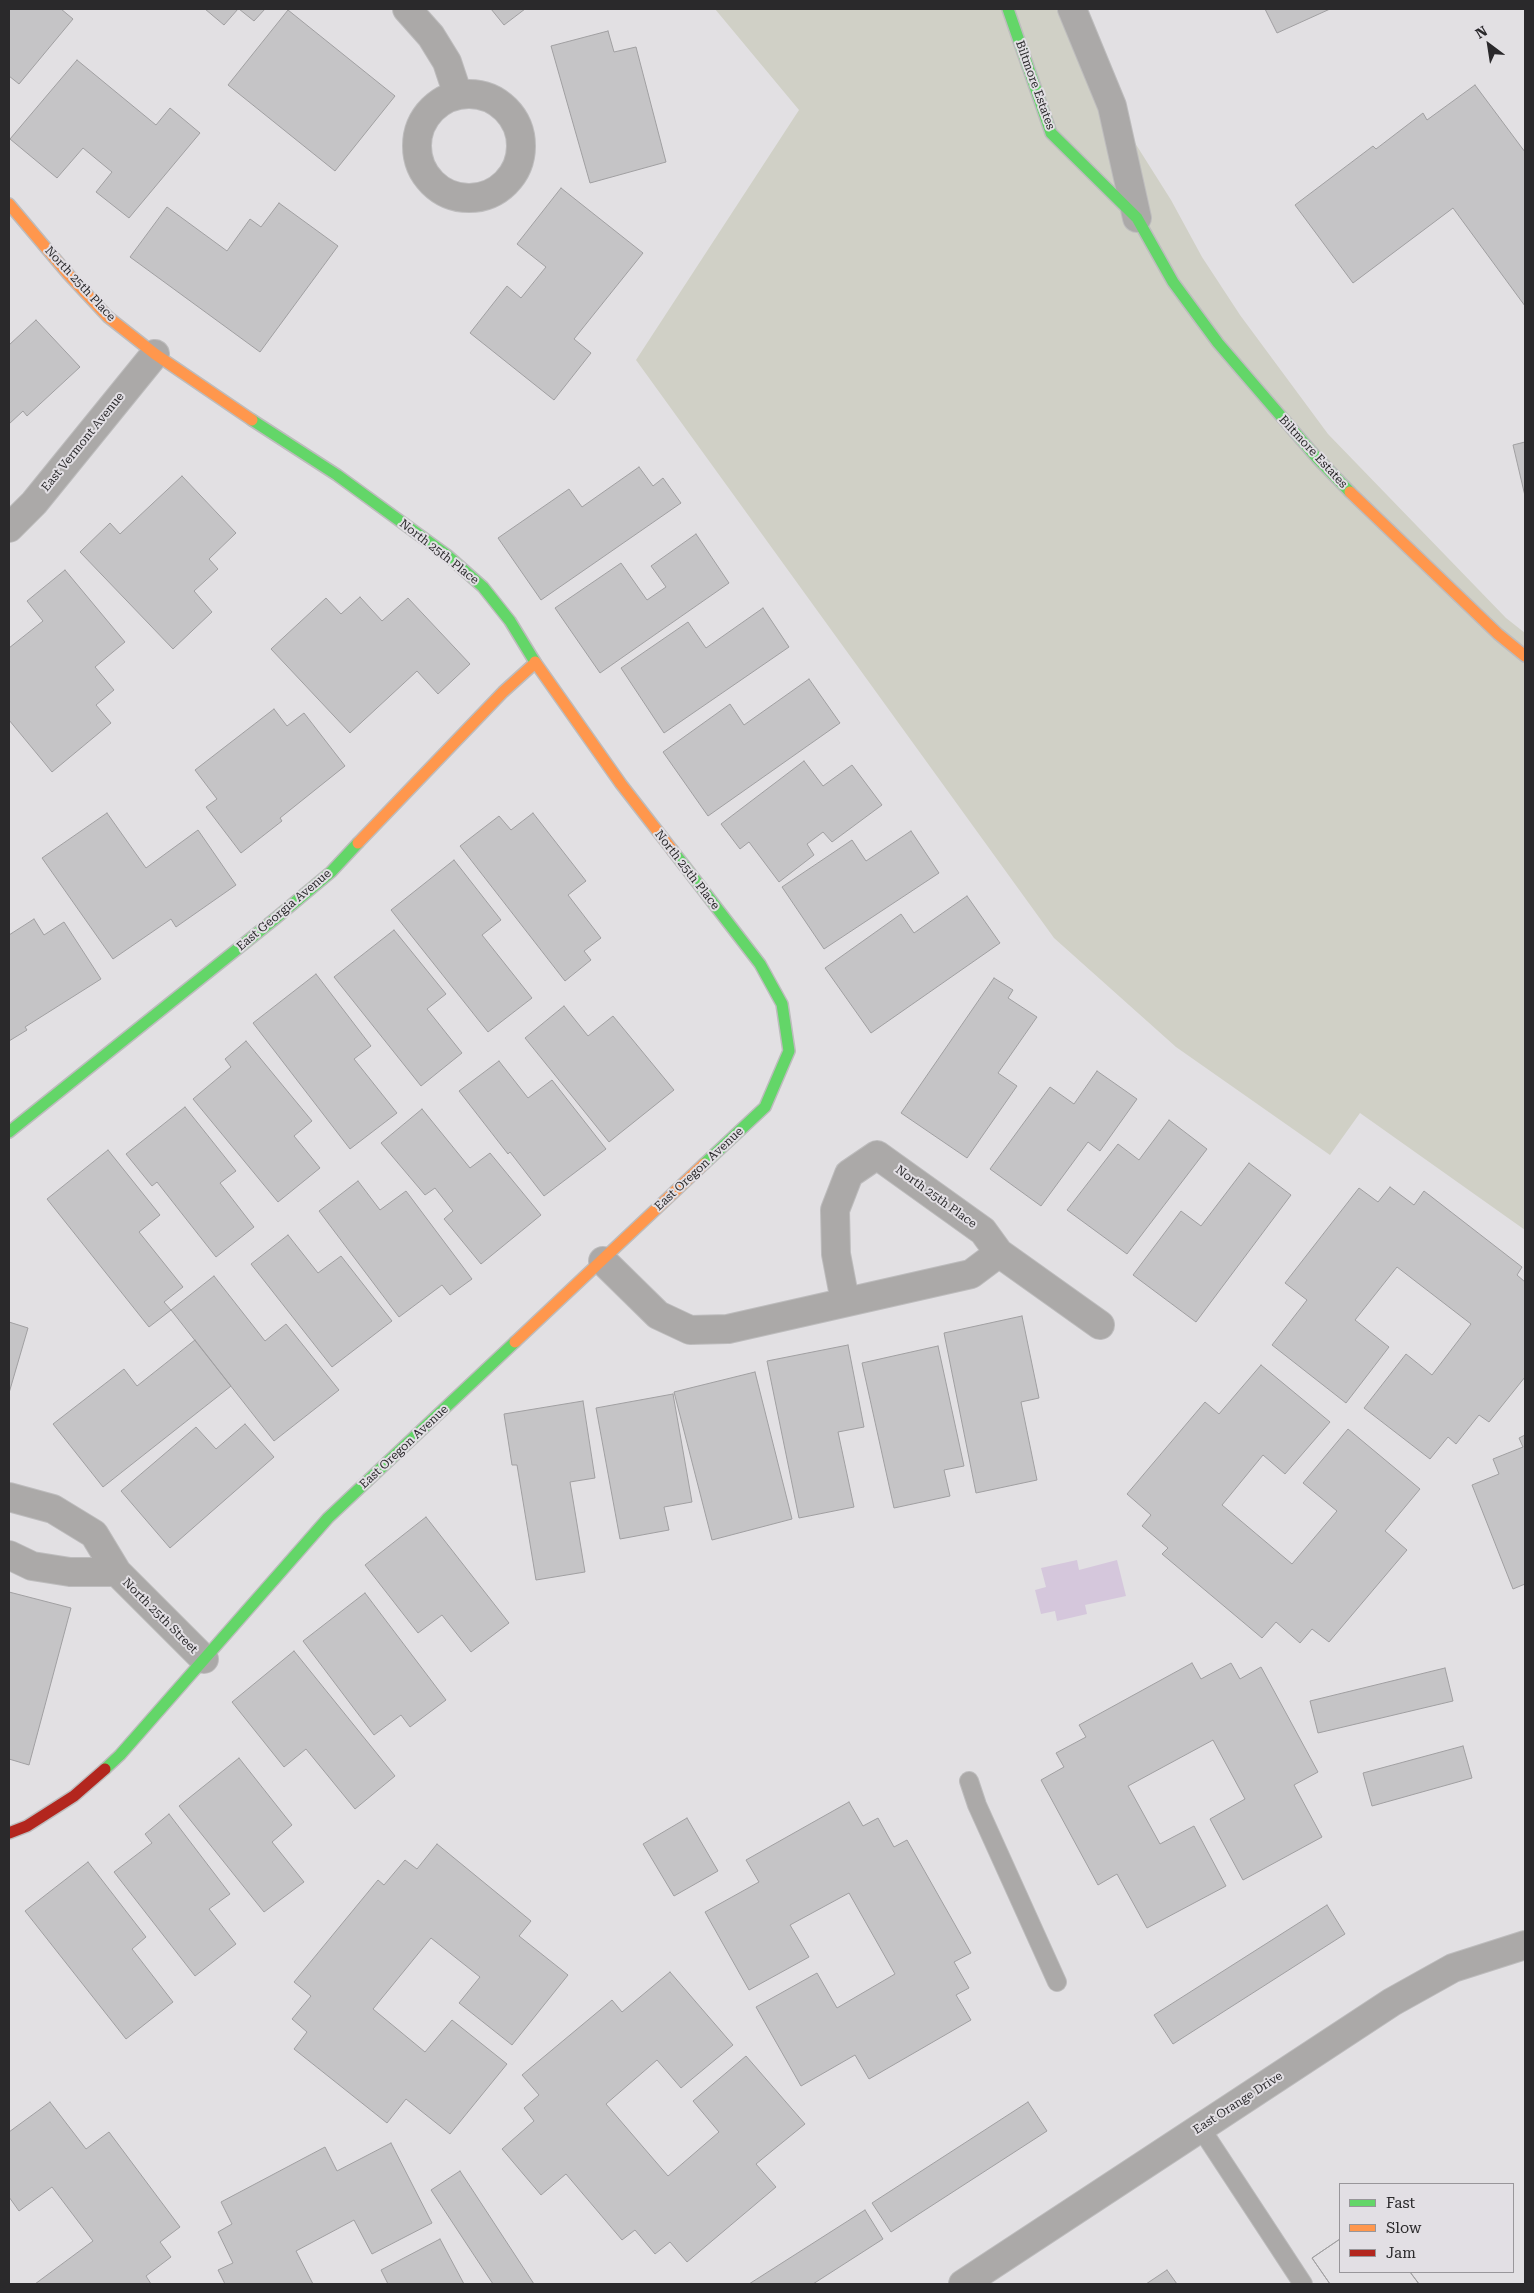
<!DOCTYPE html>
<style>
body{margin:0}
#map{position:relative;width:1534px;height:2293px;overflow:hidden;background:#e2e0e3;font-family:"Roboto Serif",serif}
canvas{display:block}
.frame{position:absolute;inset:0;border:10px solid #2a292b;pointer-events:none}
.legend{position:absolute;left:1339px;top:2183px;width:175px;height:90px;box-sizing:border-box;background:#e2dfe4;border:1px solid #98969a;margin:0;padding:6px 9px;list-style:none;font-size:15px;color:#2a292b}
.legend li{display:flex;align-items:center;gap:10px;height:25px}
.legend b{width:25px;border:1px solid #98969a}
.north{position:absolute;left:1464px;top:20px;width:50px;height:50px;-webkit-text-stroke:4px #e2dfe4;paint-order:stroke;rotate:329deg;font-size:14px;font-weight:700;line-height:20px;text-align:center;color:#2a292b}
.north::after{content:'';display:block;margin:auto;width:18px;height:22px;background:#2a292b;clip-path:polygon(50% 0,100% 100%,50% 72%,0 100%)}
</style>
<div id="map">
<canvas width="1534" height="2293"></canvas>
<div class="frame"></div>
<ul class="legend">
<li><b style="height:6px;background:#63d668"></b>Fast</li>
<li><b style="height:6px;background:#ff974d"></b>Slow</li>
<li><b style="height:6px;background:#b3261e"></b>Jam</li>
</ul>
<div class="north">N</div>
</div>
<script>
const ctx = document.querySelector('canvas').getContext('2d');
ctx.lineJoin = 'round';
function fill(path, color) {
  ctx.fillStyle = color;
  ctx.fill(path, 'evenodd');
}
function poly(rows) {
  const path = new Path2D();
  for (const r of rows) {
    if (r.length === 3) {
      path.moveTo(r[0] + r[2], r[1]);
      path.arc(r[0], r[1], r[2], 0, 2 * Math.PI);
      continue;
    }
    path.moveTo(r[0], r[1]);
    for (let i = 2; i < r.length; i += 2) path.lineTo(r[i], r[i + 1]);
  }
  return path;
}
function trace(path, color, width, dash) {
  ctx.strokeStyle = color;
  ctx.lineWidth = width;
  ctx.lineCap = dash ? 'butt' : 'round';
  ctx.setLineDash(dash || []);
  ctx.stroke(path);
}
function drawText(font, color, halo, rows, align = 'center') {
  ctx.font = font + ' "Roboto Serif",serif';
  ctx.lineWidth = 4;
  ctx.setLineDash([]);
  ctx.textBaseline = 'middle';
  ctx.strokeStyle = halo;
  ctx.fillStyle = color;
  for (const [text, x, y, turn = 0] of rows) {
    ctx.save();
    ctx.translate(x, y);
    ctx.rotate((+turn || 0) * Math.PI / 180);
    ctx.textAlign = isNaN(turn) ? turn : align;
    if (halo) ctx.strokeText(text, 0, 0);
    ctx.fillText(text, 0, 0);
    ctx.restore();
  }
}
fill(poly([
 [715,9,1057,9,1082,59,1171,200,1202,257,1240,315,1328,434,1506,618,1525,633,1525,1230,1360,1113,1330,1155,1176,1047,1054,938,636,360,799,110]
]), '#d0d0c6');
fill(poly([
 [1077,1560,1079,1570,1117,1560,1126,1596,1085,1605,1087,1614,1057,1621,1055,1611,1041,1614,1035,1590,1046,1587,1041,1568]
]), '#d5c7dc');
const building = poly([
 [9,9,61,9,73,19,19,84,9,76,9,9],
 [205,9,238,9,224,25,205,9],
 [239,9,265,9,254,21,239,9],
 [491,9,525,9,504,25,491,9],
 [1265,9,1330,9,1277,33,1265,9],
 [288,10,395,96,335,171,228,85,288,10],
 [608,31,614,52,636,47,666,162,590,183,551,46,608,31],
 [77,60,156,125,170,108,200,133,129,218,96,192,112,172,83,148,57,178,10,139,77,60],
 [1475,85,1525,152,1525,306,1453,208,1353,283,1295,205,1373,146,1376,149,1423,113,1427,120,1475,85],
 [561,188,643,253,574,339,591,353,554,400,470,333,507,286,521,298,546,267,517,244,561,188],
 [279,203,338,246,260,352,130,257,167,207,227,251,250,219,261,227,279,203],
 [36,320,80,367,27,416,23,411,9,424,9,345,36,320],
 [1525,442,1525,496,1513,445,1525,442],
 [639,467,653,486,663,478,681,503,541,600,498,538,569,489,582,507,639,467],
 [182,476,236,533,209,559,218,569,194,591,212,612,173,649,80,552,110,523,120,534,182,476],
 [696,534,729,583,600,673,555,608,621,563,647,600,666,587,651,566,696,534],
 [65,570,125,642,95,667,114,690,96,705,111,723,52,772,9,720,9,648,43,621,27,601,65,570],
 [360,597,382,621,408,598,470,664,438,694,417,671,350,733,271,649,326,598,341,614,360,597],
 [763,608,789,647,664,733,621,668,688,622,706,648,763,608],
 [809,679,840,723,708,816,663,752,730,704,744,725,809,679],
 [274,709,287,726,304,713,345,766,280,818,282,821,241,853,206,807,217,799,195,770,274,709],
 [804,761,823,786,852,765,882,805,832,842,823,832,807,844,814,855,779,882,749,842,740,849,721,824,804,761],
 [107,813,146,868,198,830,236,885,176,927,171,919,113,959,42,858,107,813],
 [533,813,586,881,568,895,601,938,584,951,591,960,565,981,460,846,499,816,511,830,533,813],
 [911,831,939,873,824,949,782,887,852,840,866,861,911,831],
 [454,860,501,920,482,935,532,998,488,1032,391,910,454,860],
 [967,896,1000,943,871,1033,825,968,901,914,914,933,967,896],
 [34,919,44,935,64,922,101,979,25,1027,27,1030,9,1041,9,935,34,919],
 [394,930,446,994,427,1009,462,1053,421,1086,334,977,394,930],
 [316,974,371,1046,354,1059,397,1113,350,1149,253,1023,316,974],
 [994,978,1013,990,1008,998,1037,1017,998,1073,1017,1086,967,1158,901,1113,994,978],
 [564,1006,588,1036,613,1016,674,1090,609,1142,525,1038,564,1006],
 [246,1041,312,1121,294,1136,320,1168,278,1202,193,1099,231,1067,225,1059,246,1041],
 [499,1061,528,1098,552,1080,606,1149,544,1196,510,1152,508,1154,459,1091,499,1061],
 [1097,1071,1137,1099,1100,1151,1088,1142,1041,1206,990,1169,1050,1087,1074,1104,1097,1071],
 [185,1107,236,1171,220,1183,254,1227,216,1257,157,1182,152,1186,126,1154,185,1107],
 [422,1109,470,1168,490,1153,541,1215,481,1264,444,1219,453,1211,435,1188,425,1195,381,1143,422,1109],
 [1169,1120,1207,1149,1127,1254,1067,1210,1118,1144,1139,1160,1169,1120],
 [108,1150,160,1215,139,1232,183,1287,164,1302,171,1310,149,1327,47,1199,108,1150],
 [1249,1163,1291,1195,1196,1322,1133,1275,1181,1211,1201,1226,1249,1163],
 [358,1181,380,1210,406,1191,472,1279,450,1295,442,1285,399,1317,319,1211,358,1181],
 [1390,1187,1414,1205,1424,1191,1522,1267,1517,1275,1525,1282,1525,1377,1489,1422,1479,1415,1456,1444,1448,1437,1430,1459,1364,1408,1406,1354,1432,1375,1471,1324,1397,1267,1355,1320,1389,1347,1346,1403,1272,1345,1307,1300,1285,1283,1359,1188,1378,1202,1390,1187],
 [288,1235,318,1273,341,1256,392,1321,332,1367,251,1264,288,1235],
 [214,1276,265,1341,286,1324,339,1390,274,1441,171,1310,214,1276],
 [1022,1316,1039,1398,1021,1402,1037,1480,976,1493,944,1333,1022,1316],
 [9,1322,28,1328,9,1393,9,1322],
 [195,1340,231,1386,103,1487,53,1424,124,1369,137,1386,195,1340],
 [848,1345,864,1427,838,1432,854,1507,799,1518,767,1361,848,1345],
 [938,1346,964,1466,944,1470,950,1496,894,1508,862,1363,938,1346],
 [1261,1365,1330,1422,1285,1474,1263,1455,1222,1505,1292,1564,1337,1511,1303,1483,1348,1429,1420,1489,1385,1531,1407,1550,1329,1642,1312,1629,1300,1643,1276,1622,1262,1638,1162,1554,1168,1548,1142,1526,1151,1515,1127,1494,1205,1402,1219,1414,1261,1365],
 [755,1372,792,1519,712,1540,674,1392,755,1372],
 [673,1394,692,1502,664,1507,669,1530,620,1539,596,1408,673,1394],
 [583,1401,595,1478,570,1482,585,1572,536,1580,517,1465,512,1465,504,1414,583,1401],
 [245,1424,274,1457,170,1548,121,1491,196,1427,216,1449,245,1424],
 [1525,1435,1525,1584,1513,1589,1472,1485,1499,1474,1493,1459,1523,1447,1519,1438,1525,1435],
 [426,1517,509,1623,471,1652,442,1615,418,1633,365,1565,426,1517],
 [9,1592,71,1608,29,1765,9,1759,9,1592],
 [365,1593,446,1700,410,1727,401,1715,374,1735,303,1641,365,1593],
 [294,1651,395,1776,355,1809,306,1749,284,1767,232,1702,294,1651],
 [1192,1663,1201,1679,1231,1663,1240,1679,1261,1667,1318,1772,1294,1785,1322,1837,1243,1880,1210,1819,1245,1799,1213,1740,1128,1786,1160,1844,1194,1826,1226,1886,1147,1928,1117,1874,1098,1885,1041,1780,1064,1767,1056,1753,1086,1737,1079,1725,1192,1663],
 [1445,1668,1453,1701,1318,1733,1310,1701,1445,1668],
 [1463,1746,1472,1778,1372,1806,1363,1773,1463,1746],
 [239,1758,292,1825,272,1842,304,1882,264,1912,179,1806,239,1758],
 [849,1802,863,1826,878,1818,894,1847,907,1840,971,1953,954,1962,969,1988,956,1995,971,2020,869,2079,855,2055,801,2086,756,2007,817,1973,837,2008,895,1974,849,1893,790,1925,809,1957,749,1990,705,1912,759,1882,746,1860,849,1802],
 [169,1814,230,1894,209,1909,236,1944,195,1976,114,1872,152,1843,145,1834,169,1814],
 [687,1818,718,1871,674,1896,643,1844,687,1818],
 [437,1844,531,1921,519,1936,568,1975,512,2045,459,2003,480,1977,431,1938,373,2009,425,2052,452,2020,507,2064,450,2134,406,2099,387,2123,294,2049,307,2032,292,2019,311,1996,294,1982,378,1880,384,1885,405,1860,417,1869,437,1844],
 [88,1862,146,1937,132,1949,173,2002,126,2039,25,1911,88,1862],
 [1327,1905,1345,1934,1173,2044,1154,2015,1327,1905],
 [670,1972,733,2045,681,2088,657,2060,606,2104,668,2176,719,2132,693,2101,746,2056,805,2124,756,2164,776,2187,687,2262,670,2242,655,2254,635,2230,622,2240,566,2174,541,2195,502,2149,534,2121,524,2108,539,2095,522,2075,612,2000,622,2012,670,1972],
 [50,2102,86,2149,109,2132,180,2227,160,2242,171,2257,146,2276,151,2284,35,2284,93,2241,52,2187,19,2211,9,2197,9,2132,50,2102],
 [1028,2102,1047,2131,891,2232,872,2203,1028,2102],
 [391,2143,432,2223,372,2254,354,2220,296,2251,313,2284,225,2284,218,2270,233,2263,218,2232,232,2224,221,2202,325,2147,337,2171,391,2143],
 [460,2171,534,2284,493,2284,431,2190,460,2171],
 [865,2210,883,2239,813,2284,749,2284,865,2210],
 [440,2239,464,2284,388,2284,381,2270,440,2239],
 [1340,2239,1340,2272,1410,2272,1419,2284,1330,2284,1312,2258,1340,2239],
 [1340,2239,1340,2272,1410,2272,1419,2284,1330,2284,1312,2258,1340,2239],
 [1167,2270,1177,2284,1146,2284,1167,2270]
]);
fill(building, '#c5c4c6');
trace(building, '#a09fa1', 1);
const lane = poly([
 [969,1781,977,1805,1057,1982],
 [1200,2127,1303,2284]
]);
const street = poly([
 [407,9,431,36,447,62,458,95],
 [1072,9,1112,106,1137,218],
 [469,146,52],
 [9,528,34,503,155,354],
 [603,1261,658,1315,690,1330,728,1329,971,1274,999,1253],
 [845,1301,836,1254,835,1210,849,1174,877,1155,983,1231,999,1253,1100,1325],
 [9,1497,53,1509,94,1534,117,1572,204,1659],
 [9,1555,32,1566,70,1572,117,1572],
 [963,2284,1392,2002,1453,1968,1525,1945]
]);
const fast = poly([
 [1008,9,1051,133,1137,218,1173,282,1218,343,1317,458,1350,492],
 [252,420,337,475,448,556,483,587,510,621,535,662],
 [673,851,760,964,782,1004,789,1051,765,1107,704,1164],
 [9,1132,276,918,331,872,358,843],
 [105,1769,120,1755,328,1518,515,1342]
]);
const slow = poly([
 [9,204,68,274,108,317,155,354,252,420],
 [1350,492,1498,634,1525,656],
 [535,662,621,784,673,851],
 [358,843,503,692,535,663],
 [515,1342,704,1164]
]);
const jam = poly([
 [9,1833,27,1826,74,1796,105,1769]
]);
trace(lane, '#bdbcbd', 20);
trace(street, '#bdbcbd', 30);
trace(fast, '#bdbcbd', 14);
trace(slow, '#bdbcbd', 14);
trace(jam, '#bdbcbd', 14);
trace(lane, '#aba9a8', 18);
trace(street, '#aba9a8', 28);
trace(fast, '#63d668', 11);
trace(slow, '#ff974d', 11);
trace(jam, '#b3261e', 11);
drawText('12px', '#2a292b', '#e2dfe4', [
 ["Biltmore Estates",1035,85,70],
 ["North 25th Place",80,284,47],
 ["East Vermont Avenue",83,442,-51],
 ["Biltmore Estates",1313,452,47],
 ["North 25th Place",439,552,38],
 ["North 25th Place",687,870,52],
 ["East Georgia Avenue",284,910,-40],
 ["East Oregon Avenue",699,1169,-43],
 ["North 25th Place",936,1197,36],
 ["East Oregon Avenue",404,1447,-43],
 ["North 25th Street",160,1616,45],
 ["East Orange Drive",1238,2103,-33]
]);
</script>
